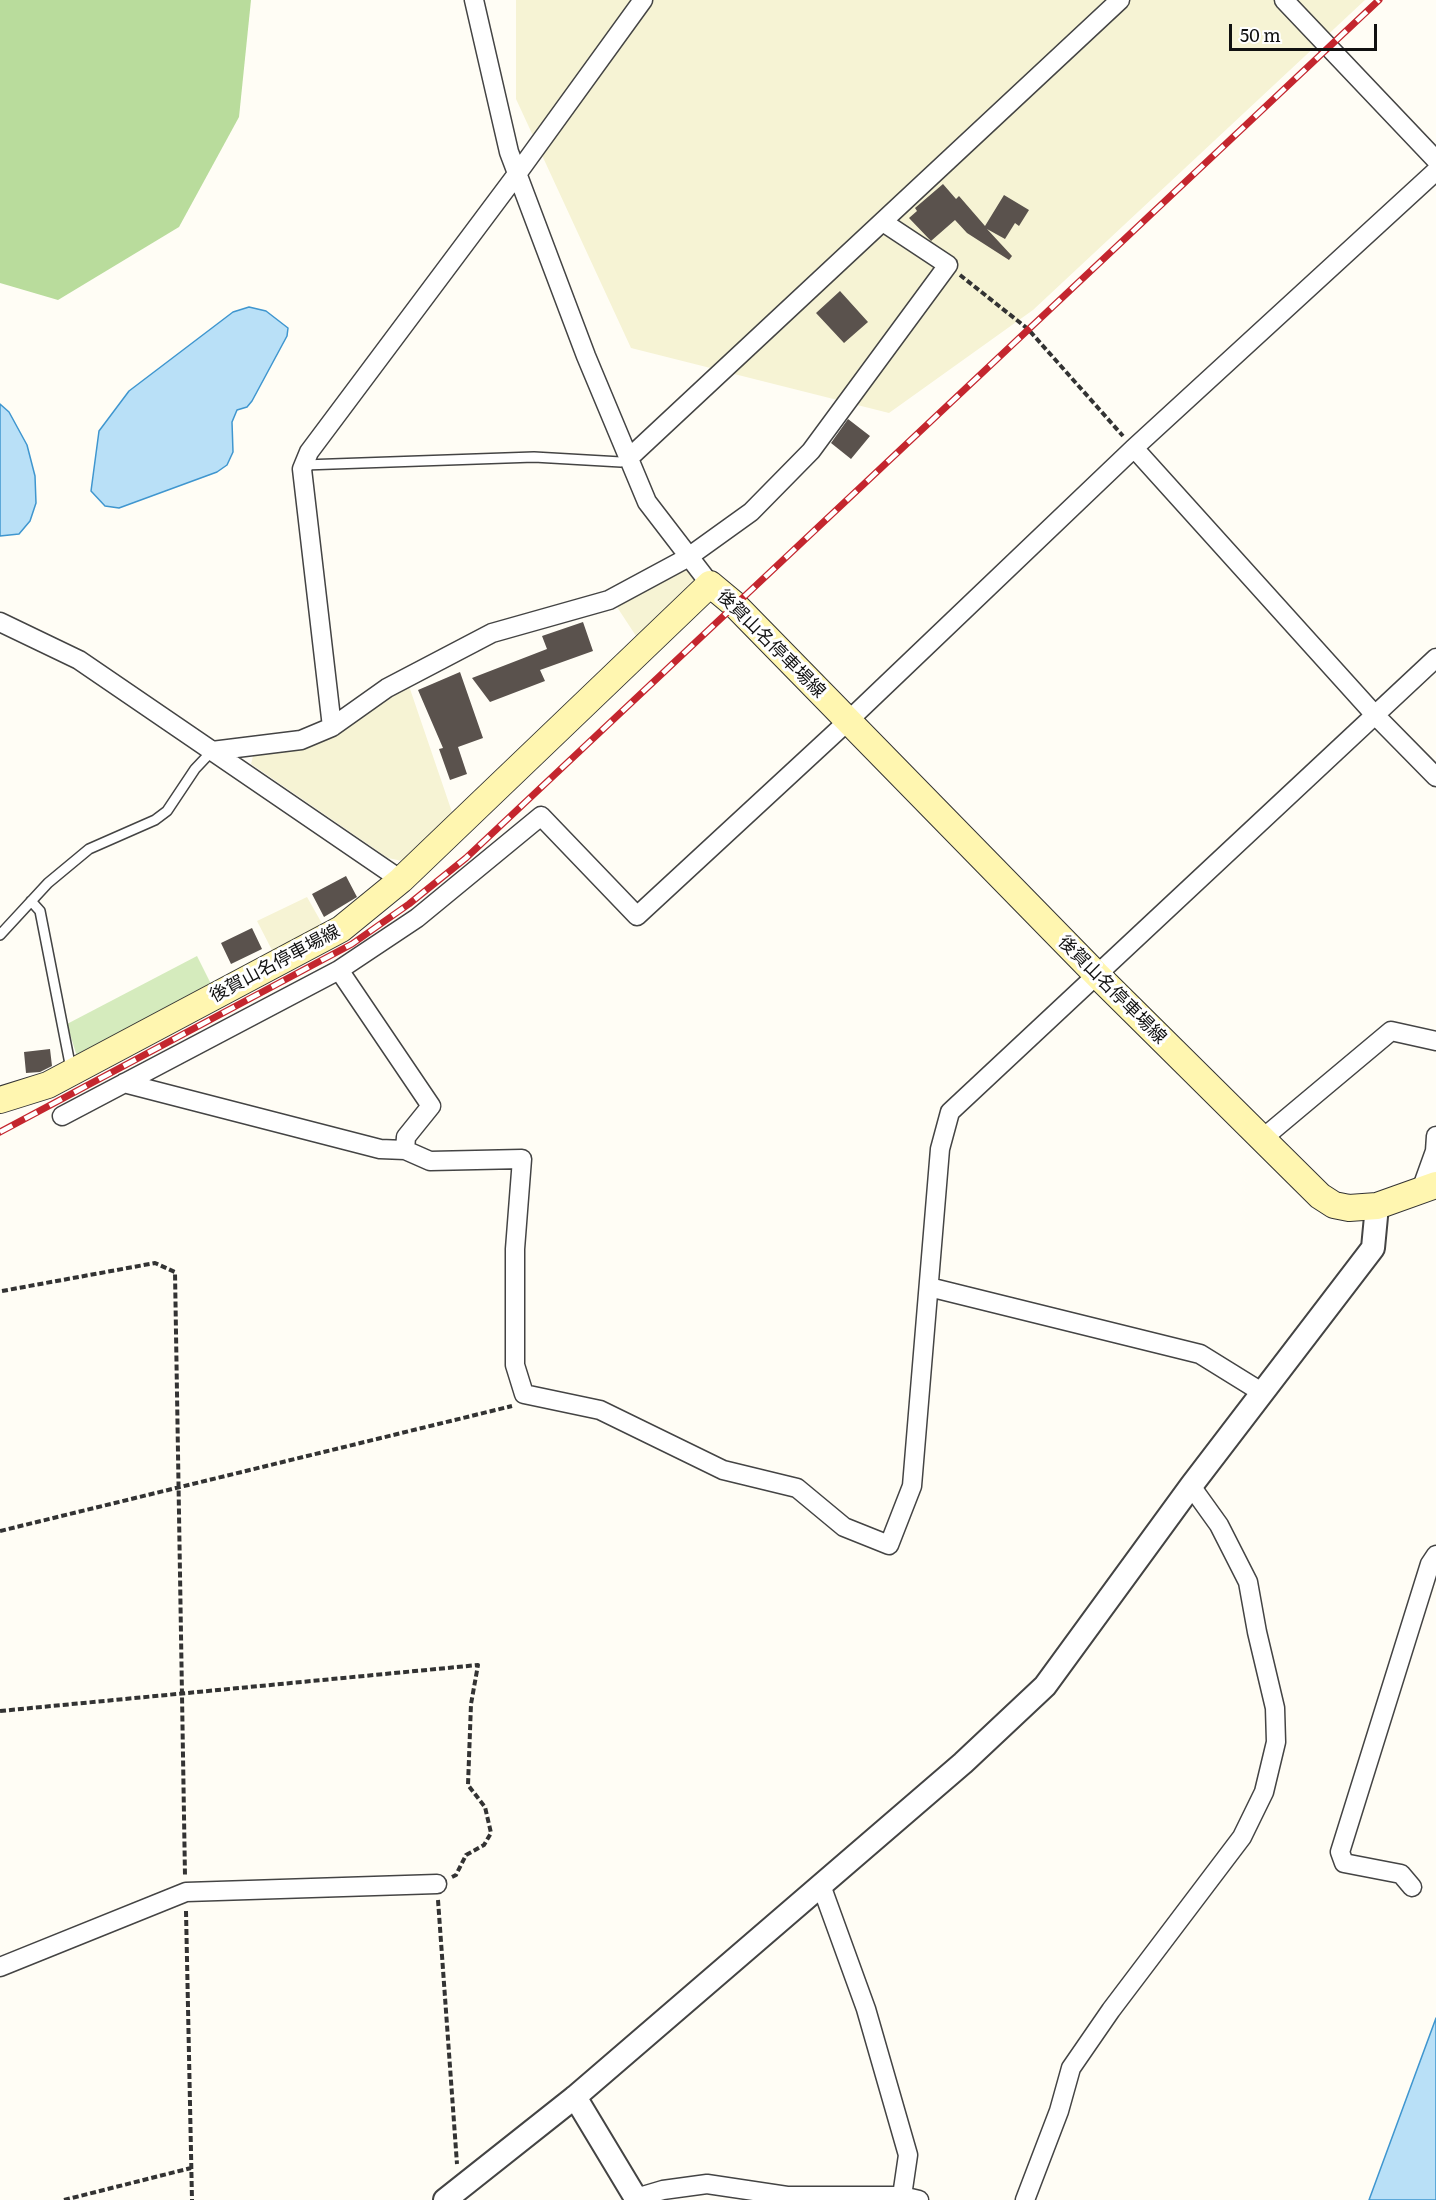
<!DOCTYPE html>
<meta charset="utf-8">
<style>
body{margin:0}
#map{position:relative;width:1436px;height:2200px;overflow:hidden;background:#fffdf5;font-family:Literata,serif}
canvas{display:block}
.scale{position:absolute;left:1229px;top:24px;width:148px;height:27px;box-sizing:border-box;border:3px solid #111;border-top:0;padding-left:8px;font-size:18px;line-height:21px;white-space:nowrap;color:#111;-webkit-text-stroke:4px #fff;paint-order:stroke}
</style>
<div id="map">
<canvas width="1436" height="2200"></canvas>
<div class="scale">50 m</div>
</div>
<script>
const ctx = document.querySelector('canvas').getContext('2d');
ctx.lineJoin = 'round';
function fill(path, color) {
  ctx.fillStyle = color;
  ctx.fill(path, 'evenodd');
}
function poly(rows) {
  const path = new Path2D();
  for (const r of rows) {
    path.moveTo(r[0], r[1]);
    for (let i = 2; i < r.length; i += 2) path.lineTo(r[i], r[i + 1]);
  }
  return path;
}
function trace(path, color, width, dash) {
  ctx.strokeStyle = color;
  ctx.lineWidth = width;
  ctx.lineCap = dash ? 'butt' : 'round';
  ctx.setLineDash(dash || []);
  ctx.stroke(path);
}
function drawText(font, color, halo, rows, align = 'center') {
  ctx.font = font + ' Literata,"Noto Sans JP",serif';
  ctx.lineWidth = 6;
  ctx.setLineDash([]);
  ctx.textBaseline = 'middle';
  ctx.strokeStyle = halo;
  ctx.fillStyle = color;
  for (const [text, x, y, turn = 0] of rows) {
    ctx.save();
    ctx.translate(x, y);
    ctx.rotate((+turn || 0) * Math.PI / 180);
    ctx.textAlign = isNaN(turn) ? turn : align;
    if (halo) ctx.strokeText(text, 0, 0);
    ctx.fillText(text, 0, 0);
    ctx.restore();
  }
}
fill(poly([
 [516,0,1365,0,1033,310,889,413,631,348,516,99],
 [685,566,698,579,638,639,615,604],
 [409,686,453,815,402,861,388,858,251,764,253,756,257,753,291,749,325,740],
 [307,897,324,927,274,954,257,921]
]), '#f6f3d4');
fill(poly([
 [197,956,213,988,78,1060,67,1024]
]), '#d5ebbd');
fill(poly([
 [0,0,251,0,239,117,179,227,58,300,0,283]
]), '#b9dc9c');
const water = poly([
 [249,307,266,311,288,328,287,336,252,401,247,407,237,410,232,422,233,452,227,465,217,472,119,508,105,506,91,491,99,431,129,391,233,312,249,307],
 [0,404,9,412,27,445,35,476,36,503,30,521,19,534,0,536,0,404],
 [1436,2018,1436,2200,1369,2200,1436,2018]
]);
fill(water, '#b9e0f7');
trace(water, '#3f96cf', 1.5);
fill(poly([
 [943,184,956,199,959,196,985,226,1004,195,1029,210,1019,226,1015,223,1005,239,987,229,1012,256,1009,260,967,233,955,220,931,241,909,218,917,211,915,208],
 [840,291,868,322,844,343,816,313],
 [848,419,870,436,851,459,831,443],
 [583,622,593,651,540,670,545,681,490,702,472,678,547,649,542,636],
 [460,672,483,738,458,747,467,774,450,780,439,749,443,748,418,690],
 [346,876,357,897,324,917,312,894],
 [252,928,262,949,231,964,221,943],
 [50,1049,52,1066,40,1072,26,1073,24,1052]
]), '#5a524d');
const service = poly([
 [304,465,534,457,621,462,629,458],
 [31,901,40,911,71,1069],
 [0,935,48,883,89,849,155,820,167,811,195,769,212,751]
]);
const minor = poly([
 [474,0,509,152,586,356,647,502,710,584],
 [1284,0,1436,160],
 [1134,448,1375,715,1436,777],
 [629,458,1120,0],
 [0,622,79,660,401,880],
 [332,727,387,688,492,633,609,600,687,558,751,512,811,451,948,265,883,222],
 [212,751,301,740,332,727,302,469,309,452,517,174,643,0],
 [339,970,431,1106,406,1137,405,1150,430,1161,522,1159,515,1249,515,1365,524,1394,600,1410,723,1470,797,1488,844,1527,889,1545,912,1486,940,1149,950,1112,1436,658],
 [124,1083,380,1149,405,1150],
 [62,1116,339,970,417,918,541,816,637,916,848,721,1134,448,1436,171],
 [1262,1139,1391,1031,1436,1041],
 [1421,1190,1435,1151,1436,1136],
 [929,1287,1200,1354,1263,1393],
 [821,1885,866,2009,908,2155,902,2196],
 [1412,1887,1401,1874,1344,1863,1340,1852,1430,1564,1436,1555],
 [0,1967,186,1892,437,1884],
 [636,2198,663,2190,707,2184,787,2196,902,2196,919,2200],
 [1025,2200,1059,2111,1071,2068,1111,2010,1242,1837,1264,1792,1276,1742,1275,1708,1257,1632,1248,1582,1219,1525,1191,1486]
]);
const tertiary = poly([
 [575,2097,637,2200],
 [445,2200,575,2097,963,1763,1045,1686,1191,1486,1373,1248,1377,1206]
]);
const secondary = poly([
 [0,1100,48,1085,341,929,401,880,710,584,734,604,1098,976,1320,1196,1334,1205,1349,1208,1377,1206,1436,1185]
]);
trace(service, '#444', 12);
trace(minor, '#444', 21);
trace(tertiary, '#444', 26);
trace(secondary, '#333', 28);
trace(poly([
 [960,275,1028,329,1123,436],
 [2,1291,155,1263,175,1272,185,1876],
 [0,1531,512,1406],
 [0,1711,478,1665,471,1704,468,1785,485,1807,491,1833,484,1845,466,1855,456,1875,452,1877],
 [438,1900,457,2164],
 [186,1911,192,2200],
 [64,2200,191,2168]
]), '#333', 4, [6, 3]);
trace(service, '#fff', 9);
trace(minor, '#fff', 18);
trace(tertiary, '#fff', 22);
trace(secondary, '#fff6b0', 26);
const rail = poly([
 [0,1132,352,944,409,904,466,858,1379,0]
]);
trace(rail, '#c4262e', 7);
trace(rail, '#fff', 4.5, [14]);
drawText('18px', '#111', '#fff', [
 ["後賀山名停車場線",771,644,45],
 ["後賀山名停車場線",275,964,-28],
 ["後賀山名停車場線",1112,990,45]
]);
</script>
